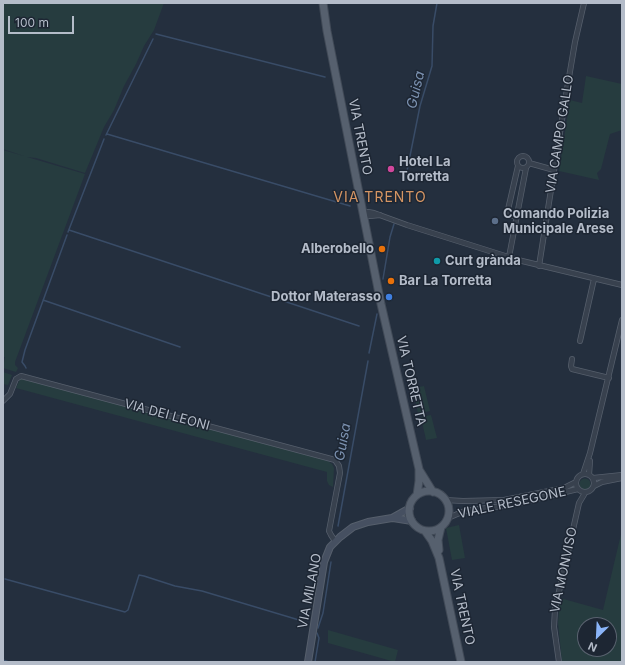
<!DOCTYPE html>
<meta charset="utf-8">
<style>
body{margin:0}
#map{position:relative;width:625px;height:665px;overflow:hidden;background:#242f3e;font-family:Inter,sans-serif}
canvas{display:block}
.frame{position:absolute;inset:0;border:4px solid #b4bcc9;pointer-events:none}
.north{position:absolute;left:577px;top:617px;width:40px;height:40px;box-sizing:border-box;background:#1d2633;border:1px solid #59626f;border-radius:50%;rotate:204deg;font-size:11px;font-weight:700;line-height:16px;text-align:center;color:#b4bcc9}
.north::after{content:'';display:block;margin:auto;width:14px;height:18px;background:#8ab4f8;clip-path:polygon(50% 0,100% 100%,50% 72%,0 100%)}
.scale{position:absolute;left:8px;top:16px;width:66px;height:18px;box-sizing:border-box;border:2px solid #b4bcc9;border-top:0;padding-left:5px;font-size:12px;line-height:14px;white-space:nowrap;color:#b4bcc9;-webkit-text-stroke:3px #1d2633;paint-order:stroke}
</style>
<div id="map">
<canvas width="625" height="665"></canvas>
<div class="frame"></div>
<div class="north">N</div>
<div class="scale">100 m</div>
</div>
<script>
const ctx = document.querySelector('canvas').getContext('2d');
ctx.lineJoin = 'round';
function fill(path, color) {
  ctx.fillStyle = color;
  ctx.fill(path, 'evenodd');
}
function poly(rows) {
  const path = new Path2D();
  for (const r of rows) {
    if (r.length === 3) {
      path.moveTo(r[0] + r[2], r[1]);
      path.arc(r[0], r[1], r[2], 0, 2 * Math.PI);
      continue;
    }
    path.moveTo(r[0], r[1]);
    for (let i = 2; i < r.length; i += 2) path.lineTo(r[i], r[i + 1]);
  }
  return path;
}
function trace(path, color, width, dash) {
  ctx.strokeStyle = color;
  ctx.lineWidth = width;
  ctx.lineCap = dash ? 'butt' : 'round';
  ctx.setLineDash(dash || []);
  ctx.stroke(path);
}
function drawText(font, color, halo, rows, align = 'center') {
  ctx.font = font + ' Inter,sans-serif';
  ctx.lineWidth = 3;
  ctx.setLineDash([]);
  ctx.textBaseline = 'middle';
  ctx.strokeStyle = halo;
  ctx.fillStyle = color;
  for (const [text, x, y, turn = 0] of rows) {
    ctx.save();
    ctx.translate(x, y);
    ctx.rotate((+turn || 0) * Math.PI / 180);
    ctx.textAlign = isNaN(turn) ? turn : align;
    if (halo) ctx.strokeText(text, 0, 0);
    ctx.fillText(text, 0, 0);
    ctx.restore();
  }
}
fill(poly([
 [3,3,164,3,154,30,144,46,136,64,124,86,114,110,104,127,85,173,36,158,27,157,85,174,15,362,15,365,18,368,16,372,3,368,5,357,3,357,3,150,24,156,3,149],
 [586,76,622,84,622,130,610,134,601,169,597,173,599,180,559,171,570,100,582,103],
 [3,372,12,375,8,385,3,384],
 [21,377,328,461,332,464,334,468,333,487,329,485,327,481,327,472,16,388],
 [424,386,430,411,418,414,413,388],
 [431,415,437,438,426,440,421,417],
 [585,484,5.5],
 [459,525,465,558,452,560,446,528],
 [622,530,622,662,562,662,558,623,560,598,603,610],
 [585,625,609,625,609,649,585,649],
 [328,630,398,650,395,662,328,643]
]), '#263c3f');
trace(poly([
 [156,34,325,77],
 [107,134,350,206],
 [106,135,153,39],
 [405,181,420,106,432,66,433,26,437,3],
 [69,230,359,326],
 [68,232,104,139],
 [383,279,390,237,394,224],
 [43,300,180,347],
 [369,353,377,314],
 [26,368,25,366,22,362,25,350,67,235],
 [338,526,368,361],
 [5,579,125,612,128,610,139,575,144,576,175,586,202,591,299,620],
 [318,628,323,613,331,562],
 [3,660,9,662],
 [315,662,319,638,317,633]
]), '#394c67', 1.5);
const street = poly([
 [523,162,6],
 [529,163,554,170],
 [363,214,368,212,374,213,407,225,518,260,622,285],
 [363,214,370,216,380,215],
 [516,217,507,214,518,166],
 [509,257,526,168],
 [539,266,565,101,575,42,584,3],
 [580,341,594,279],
 [572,359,571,366,572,369,609,378],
 [3,401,10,394,16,379,21,376,335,460,339,466,340,473,329,531,331,535,335,541],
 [585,483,9],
 [583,474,590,453,622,320],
 [589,475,590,461],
 [593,478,622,475],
 [594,486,602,482,622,478],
 [445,500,463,501,504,500,564,488,576,482],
 [448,518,462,512,471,510,511,505,578,489],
 [559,662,554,627,555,609,579,503,585,493]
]);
const secondary = poly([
 [393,518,412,521],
 [308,662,324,562,330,547,340,537,353,527,368,522,392,518,410,508]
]);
const primary = poly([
 [323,3,327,31,381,304,419,469,419,481,417,495],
 [420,471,433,492],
 [429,511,20],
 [425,531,432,541,439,558,461,662],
 [439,550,438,540,441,527]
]);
trace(street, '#565f6c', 6);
trace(secondary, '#565f6c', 8);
trace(primary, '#414a57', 9);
trace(street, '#38414e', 4.5);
trace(secondary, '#465061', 6);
trace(primary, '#56606e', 7);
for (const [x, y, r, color] of [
 [391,169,4,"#d1479c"],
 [495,221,4,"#5c6f8a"],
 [382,249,4,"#e8710a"],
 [437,261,4,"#0f9aa8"],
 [391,281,4,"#e8710a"],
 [389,297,4,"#3f7fe0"]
]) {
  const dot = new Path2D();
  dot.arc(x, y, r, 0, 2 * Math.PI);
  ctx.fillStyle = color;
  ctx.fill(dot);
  trace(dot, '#1d2633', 1.5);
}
drawText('13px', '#b4bcc9', '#1d2633', [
 ["VIA CAMPO GALLO",560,134,-81],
 ["VIA TRENTO",360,137,79],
 ["VIA TORRETTA",411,381,77],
 ["VIA DEI LEONI",167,415,15],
 ["VIALE RESEGONE",512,503,-12],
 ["VIA MONVISO",564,570,-78],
 ["VIA MILANO",310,591,-79],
 ["VIA TRENTO",462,607,78]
]);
drawText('bold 13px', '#b4bcc9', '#1d2633', [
 ["Hotel La",399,162],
 ["Torretta",399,177],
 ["Comando Polizia",503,214],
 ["Municipale Arese",503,229],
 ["Alberobello",374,249,"right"],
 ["Curt grànda",445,261],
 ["Bar La Torretta",399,281],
 ["Dottor Materasso",381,297,"right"]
], 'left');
drawText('italic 14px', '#7c92b1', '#1d2633', [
 ["Guisa",416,90,-77],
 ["Guisa",343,442,-80]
]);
ctx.letterSpacing = '1px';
drawText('14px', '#d59563', '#1d2633', [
 ["VIA TRENTO",380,198]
]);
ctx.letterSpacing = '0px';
</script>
